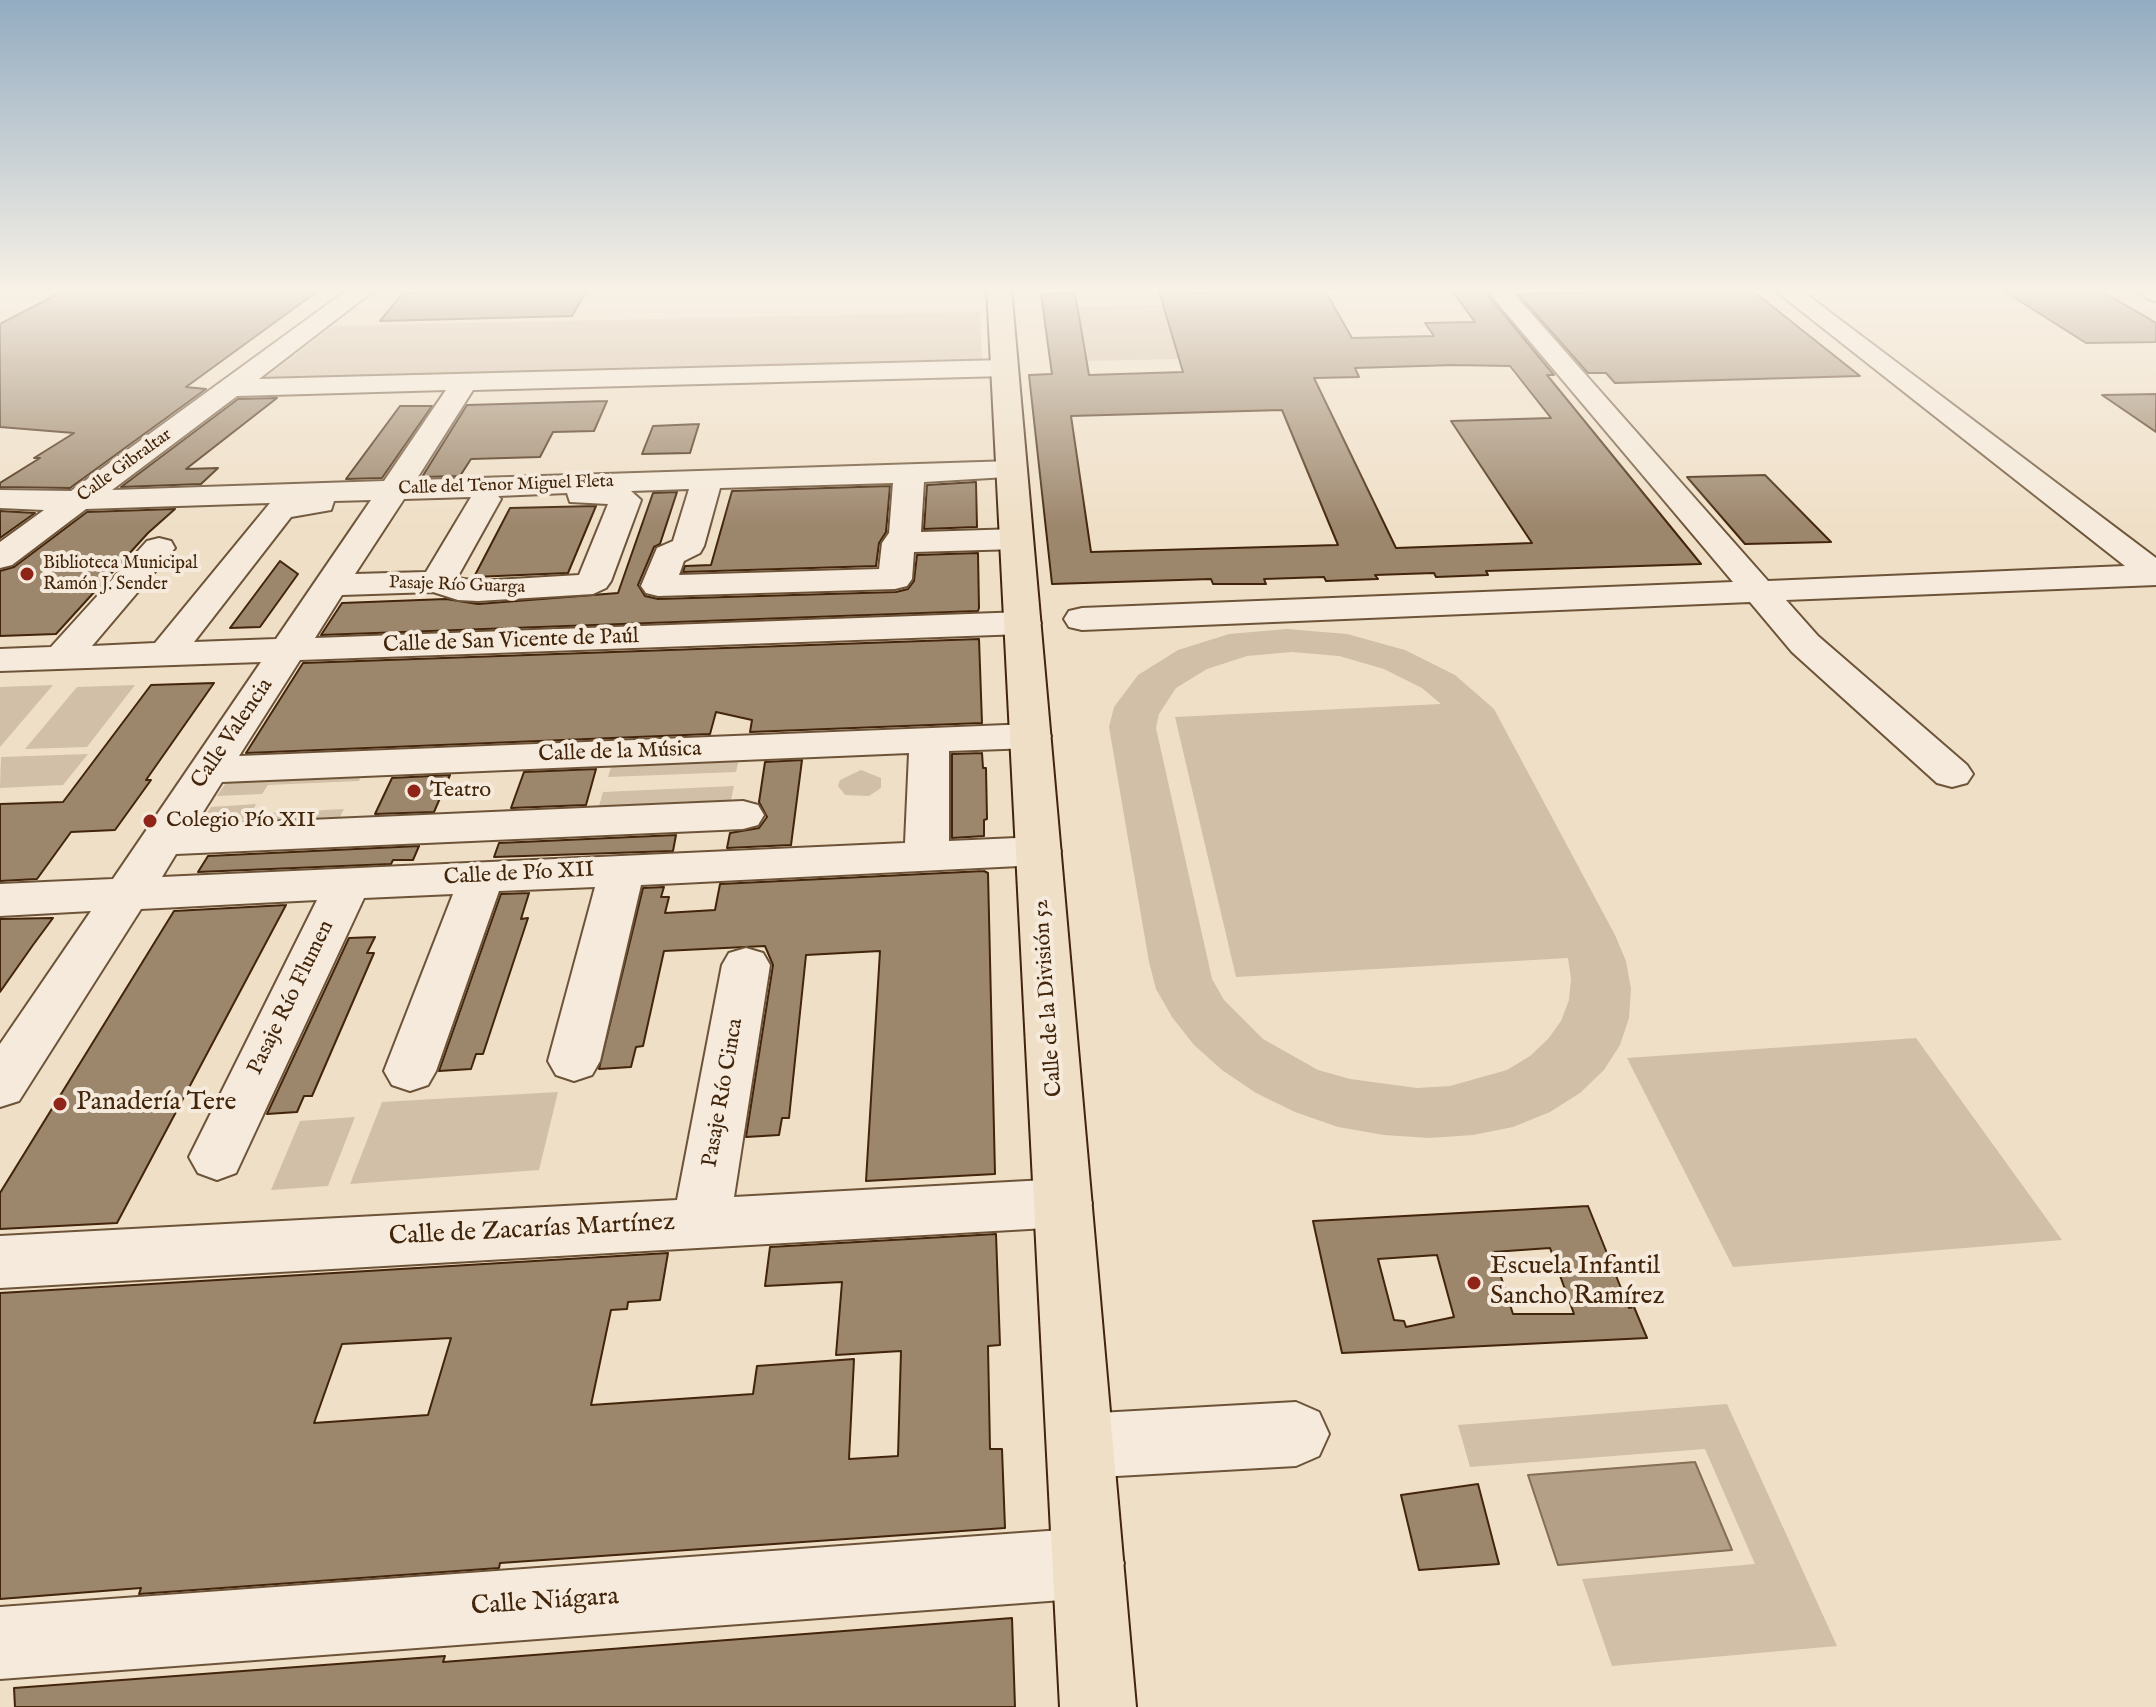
<!DOCTYPE html>
<meta charset="utf-8">
<style>
body{margin:0}
canvas{display:block;background:#efdfc7}
</style>
<canvas width="2156" height="1707"></canvas>
<script>
const ctx = document.querySelector('canvas').getContext('2d');
ctx.lineJoin = 'round';
function fill(path, color) {
  ctx.fillStyle = color;
  ctx.fill(path, 'evenodd');
}
function poly(rows) {
  const path = new Path2D();
  for (const r of rows) {
    path.moveTo(r[0], r[1]);
    for (let i = 2; i < r.length; i += 2) path.lineTo(r[i], r[i + 1]);
  }
  return path;
}
function trace(path, color, width, dash) {
  ctx.strokeStyle = color;
  ctx.lineWidth = width;
  ctx.lineCap = dash ? 'butt' : 'round';
  ctx.setLineDash(dash || []);
  ctx.stroke(path);
}
function drawText(font, color, halo, rows, align = 'center') {
  ctx.font = font + ' "IM FELL English",serif';
  ctx.lineWidth = 8;
  ctx.setLineDash([]);
  ctx.textBaseline = 'middle';
  ctx.strokeStyle = halo;
  ctx.fillStyle = color;
  for (const [text, x, y, turn = 0] of rows) {
    ctx.save();
    ctx.translate(x, y);
    ctx.rotate((+turn || 0) * Math.PI / 180);
    ctx.textAlign = isNaN(turn) ? turn : align;
    if (halo) ctx.strokeText(text, 0, 0);
    ctx.fillText(text, 0, 0);
    ctx.restore();
  }
}
fill(poly([
 [1163,305,1179,359,1087,361,1079,314,1050,314,1049,307],
 [980,312,982,360,264,378,333,326],
 [1287,629,1347,634,1405,650,1455,675,1494,709,1615,935,1626,961,1631,989,1629,1018,1620,1045,1604,1070,1580,1093,1550,1112,1513,1127,1473,1135,1429,1138,1384,1135,1338,1127,1295,1112,1256,1093,1222,1070,1194,1045,1172,1017,1156,989,1149,962,1109,727,1114,707,1138,675,1178,650,1229,634],
 [1292,652,1339,656,1384,669,1422,688,1441,704,1175,717,1236,977,1568,958,1571,979,1569,1000,1561,1021,1548,1039,1530,1056,1507,1070,1450,1086,1417,1088,1350,1079,1318,1070,1263,1039,1224,1000,1212,979,1156,728,1159,714,1176,688,1207,669,1247,656],
 [53,685,0,747,0,687],
 [135,685,87,747,25,749,77,687],
 [88,754,63,785,0,788,1,757],
 [739,759,736,772,608,777,612,764],
 [861,770,881,778,881,788,869,796,845,795,838,786,840,780],
 [362,774,359,781,268,785,262,794,217,796,227,781],
 [734,786,731,800,599,806,603,792],
 [256,804,251,814,344,809,340,817,200,824,211,807],
 [1916,1038,2062,1240,1733,1267,1627,1058],
 [558,1092,539,1170,350,1184,382,1102],
 [355,1117,328,1186,271,1190,300,1121],
 [1727,1404,1837,1646,1612,1666,1582,1579,1755,1564,1705,1449,1470,1467,1458,1425]
]), '#d2bfa7');
const water = poly([
 [1695,1462,1732,1550,1558,1565,1528,1475,1695,1462]
]);
fill(water, '#b4a087');
trace(water, '#866f55', 2);
const building = poly([
 [69,288,322,288,186,387,206,389,70,488,0,487,0,483,40,458,34,458,74,433,0,427,0,324,69,288],
 [419,288,588,288,572,316,380,321,403,293,415,293,419,288],
 [1450,288,1482,288,1554,375,1547,375,1701,564,1486,571,1488,575,1436,577,1434,573,1375,575,1378,579,1326,581,1324,577,1264,579,1266,584,1213,584,1211,579,1052,584,1029,375,1052,374,1041,294,1075,293,1089,375,1183,372,1159,291,1188,290,1189,293,1324,289,1352,338,1434,336,1425,323,1475,322,1450,288],
 [1454,365,1510,366,1551,418,1451,421,1532,543,1396,548,1314,378,1359,377,1355,368,1454,365],
 [1282,410,1338,545,1091,552,1071,416,1282,410],
 [1749,288,1860,376,1615,383,1606,373,1588,373,1518,294,1749,288],
 [2086,289,2098,289,2156,323,2156,342,2086,343,2004,291,2086,289],
 [2156,394,2156,432,2102,395,2156,394],
 [277,398,186,469,218,468,201,484,121,487,238,399,277,398],
 [607,401,594,431,553,432,540,457,471,459,460,476,422,477,467,405,607,401],
 [400,406,432,406,382,478,346,479,400,406],
 [699,424,690,453,642,454,653,426,699,424],
 [1765,475,1831,542,1745,544,1687,477,1765,475],
 [976,482,977,527,924,529,927,485,976,482],
 [890,486,886,532,879,543,876,566,683,572,685,566,711,565,732,491,890,486],
 [677,492,660,544,654,547,638,585,645,596,658,599,896,592,908,589,914,581,917,555,978,553,979,608,978,611,321,635,342,603,446,599,478,604,618,593,653,493,677,492],
 [596,506,568,573,474,577,510,508,596,506],
 [175,509,148,533,56,634,0,636,0,571,14,567,87,512,175,509],
 [0,511,35,513,0,538,0,511],
 [280,561,298,574,260,627,230,628,280,561],
 [979,639,982,723,750,732,752,720,716,712,710,734,246,753,303,663,979,639],
 [214,683,146,780,151,780,115,830,71,832,37,879,0,881,0,804,63,802,151,685,214,683],
 [982,753,983,768,986,768,987,819,984,820,984,836,952,838,952,754,982,753],
 [802,760,791,845,727,848,730,833,759,828,767,817,759,802,765,762,802,760],
 [596,769,586,805,511,808,524,772,596,769],
 [450,775,434,812,375,814,392,778,450,775],
 [676,835,673,851,494,857,499,843,676,835],
 [419,846,413,860,393,860,391,864,198,872,208,856,419,846],
 [984,871,988,873,995,1174,866,1181,880,951,806,955,789,1118,782,1118,779,1135,746,1137,773,965,765,946,664,951,643,1046,636,1047,631,1067,599,1069,643,888,664,887,661,897,669,897,665,913,715,910,720,884,984,871],
 [529,893,521,919,528,918,483,1054,476,1054,471,1069,439,1071,501,894,529,893],
 [286,905,117,1223,0,1229,0,1193,174,911,286,905],
 [53,918,33,945,0,992,0,919,53,918],
 [375,937,367,953,374,953,312,1096,304,1096,297,1112,267,1114,349,938,375,937],
 [1588,1206,1629,1308,1634,1307,1647,1338,1342,1353,1313,1221,1588,1206],
 [1550,1248,1574,1314,1513,1314,1493,1252,1550,1248],
 [1437,1255,1454,1317,1406,1327,1404,1321,1394,1320,1378,1259,1437,1255],
 [996,1234,1000,1345,988,1346,990,1449,1002,1449,1005,1528,500,1563,499,1568,139,1594,141,1588,0,1599,0,1293,668,1253,660,1300,628,1302,627,1309,611,1310,591,1405,753,1394,757,1366,854,1359,849,1459,898,1456,901,1351,836,1355,842,1282,765,1286,770,1247,996,1234],
 [451,1338,428,1415,314,1423,342,1344,451,1338],
 [1478,1484,1499,1564,1419,1570,1401,1495,1478,1484],
 [1012,1618,1015,1707,15,1707,14,1688,445,1656,443,1662,1012,1618]
]);
fill(building, '#9c866c');
trace(building, '#42250a', 2);
const minor = poly([
 [350,288,377,288,259,379,1005,360,1014,362,1018,368,1014,374,1005,376,473,390,416,480,1012,461,1023,464,1027,470,1023,476,924,482,921,532,1017,529,1028,532,1033,539,1028,546,1017,549,914,552,912,579,907,586,895,589,658,596,646,593,641,586,657,548,673,541,689,489,631,491,641,500,611,581,606,588,593,594,478,601,458,600,433,592,342,595,315,638,1023,612,1036,615,1041,623,1036,631,1023,634,300,660,239,756,1031,724,1045,728,1051,736,1045,744,1031,748,949,751,949,841,1039,837,1055,841,1061,851,1055,861,1039,865,641,885,600,1061,592,1075,574,1081,556,1075,548,1061,595,887,499,891,436,1071,428,1085,410,1091,392,1085,384,1071,453,894,364,898,236,1173,217,1180,198,1173,189,1157,317,900,141,909,19,1101,0,1107,0,1044,91,911,0,916,0,884,113,879,261,662,0,671,0,649,51,647,147,541,159,538,171,541,175,548,92,646,155,643,270,503,86,509,12,565,0,568,0,542,44,510,0,508,0,490,71,491,350,288],
 [446,390,384,481,112,490,237,396,446,390],
 [893,483,889,533,882,543,879,569,679,575,684,561,700,553,704,546,720,488,893,483],
 [567,493,570,502,608,504,579,575,478,581,457,578,501,499,498,496,567,493],
 [471,497,426,572,355,574,404,499,471,497],
 [371,500,276,639,194,642,291,517,331,510,334,501,371,500],
 [909,753,905,843,162,877,176,854,743,829,758,825,764,815,758,805,743,801,195,825,222,782,909,753],
 [1485,288,1509,288,1768,581,2125,566,1772,288,1798,288,2156,558,2156,585,1786,600,1818,636,1967,765,1973,774,1967,783,1952,787,1937,783,1792,652,1750,602,1082,630,1069,627,1064,619,1069,611,1082,608,1733,582,1485,288],
 [2135,288,2156,288,2156,301,2148,299,2135,288],
 [746,948,763,953,770,965,734,1197,1064,1179,1084,1186,1092,1203,1084,1220,1064,1227,0,1288,0,1236,677,1200,722,965,729,953,746,948],
 [1296,1402,1319,1412,1329,1434,1319,1456,1296,1466,1081,1478,1058,1469,1048,1446,1058,1423,1081,1414,1296,1402],
 [1089,1528,1114,1538,1124,1563,1114,1588,1089,1598,0,1679,0,1607,1089,1528]
]);
const major = poly([
 [987,288,1011,288,1136,1707,1060,1707,987,288]
]);
trace(minor, '#6d5439', 4);
trace(major, '#42250a', 4);
fill(minor, '#f5eadb');
fill(major, '#efdfc7');
const sky = ctx.createLinearGradient(0, 0, 0, 527);
sky.addColorStop(0, '#93acc1');
sky.addColorStop(0.55, '#f8f1e6');
sky.addColorStop(1, '#f8f1e600');
ctx.fillStyle = sky;
ctx.fillRect(0, 0, 2156, 527);
for (const [x, y, r, color] of [
 [27,574,8,"#8f2418"],
 [414,791,8,"#8f2418"],
 [150,821,8,"#8f2418"],
 [60,1104,8,"#8f2418"],
 [1474,1283,8,"#8f2418"]
]) {
  const dot = new Path2D();
  dot.arc(x, y, r, 0, 2 * Math.PI);
  ctx.fillStyle = color;
  ctx.fill(dot);
  trace(dot, '#f5eadb', 3);
}
drawText('18px', '#42250a', '#f5eadb', [
 ["Calle Gibraltar",125,466,-36],
 ["Calle del Tenor Miguel Fleta",506,486,-2],
 ["Pasaje Río Guarga",457,586,2]
]);
drawText('18px', '#42250a', '#f5eadb', [
 ["Biblioteca Municipal",43,564],
 ["Ramón J. Sender",43,585]
], 'left');
drawText('22px', '#42250a', '#f5eadb', [
 ["Calle de San Vicente de Paúl",511,642,-2],
 ["Calle Valencia",233,734,-56],
 ["Calle de la Música",620,753,-2],
 ["Calle de Pío XII",519,875,-3],
 ["Pasaje Río Flumen",292,998,-64],
 ["Calle de la División 52",1049,998,-94],
 ["Pasaje Río Cinca",724,1093,-80]
]);
drawText('22px', '#42250a', '#f5eadb', [
 ["Teatro",430,791],
 ["Colegio Pío XII",166,821]
], 'left');
drawText('26px', '#42250a', '#f5eadb', [
 ["Panadería Tere",76,1104],
 ["Escuela Infantil",1490,1268],
 ["Sancho Ramírez",1490,1298]
], 'left');
drawText('26px', '#42250a', '#f5eadb', [
 ["Calle de Zacarías Martínez",532,1231,-3],
 ["Calle Niágara",545,1603,-4]
]);
</script>
